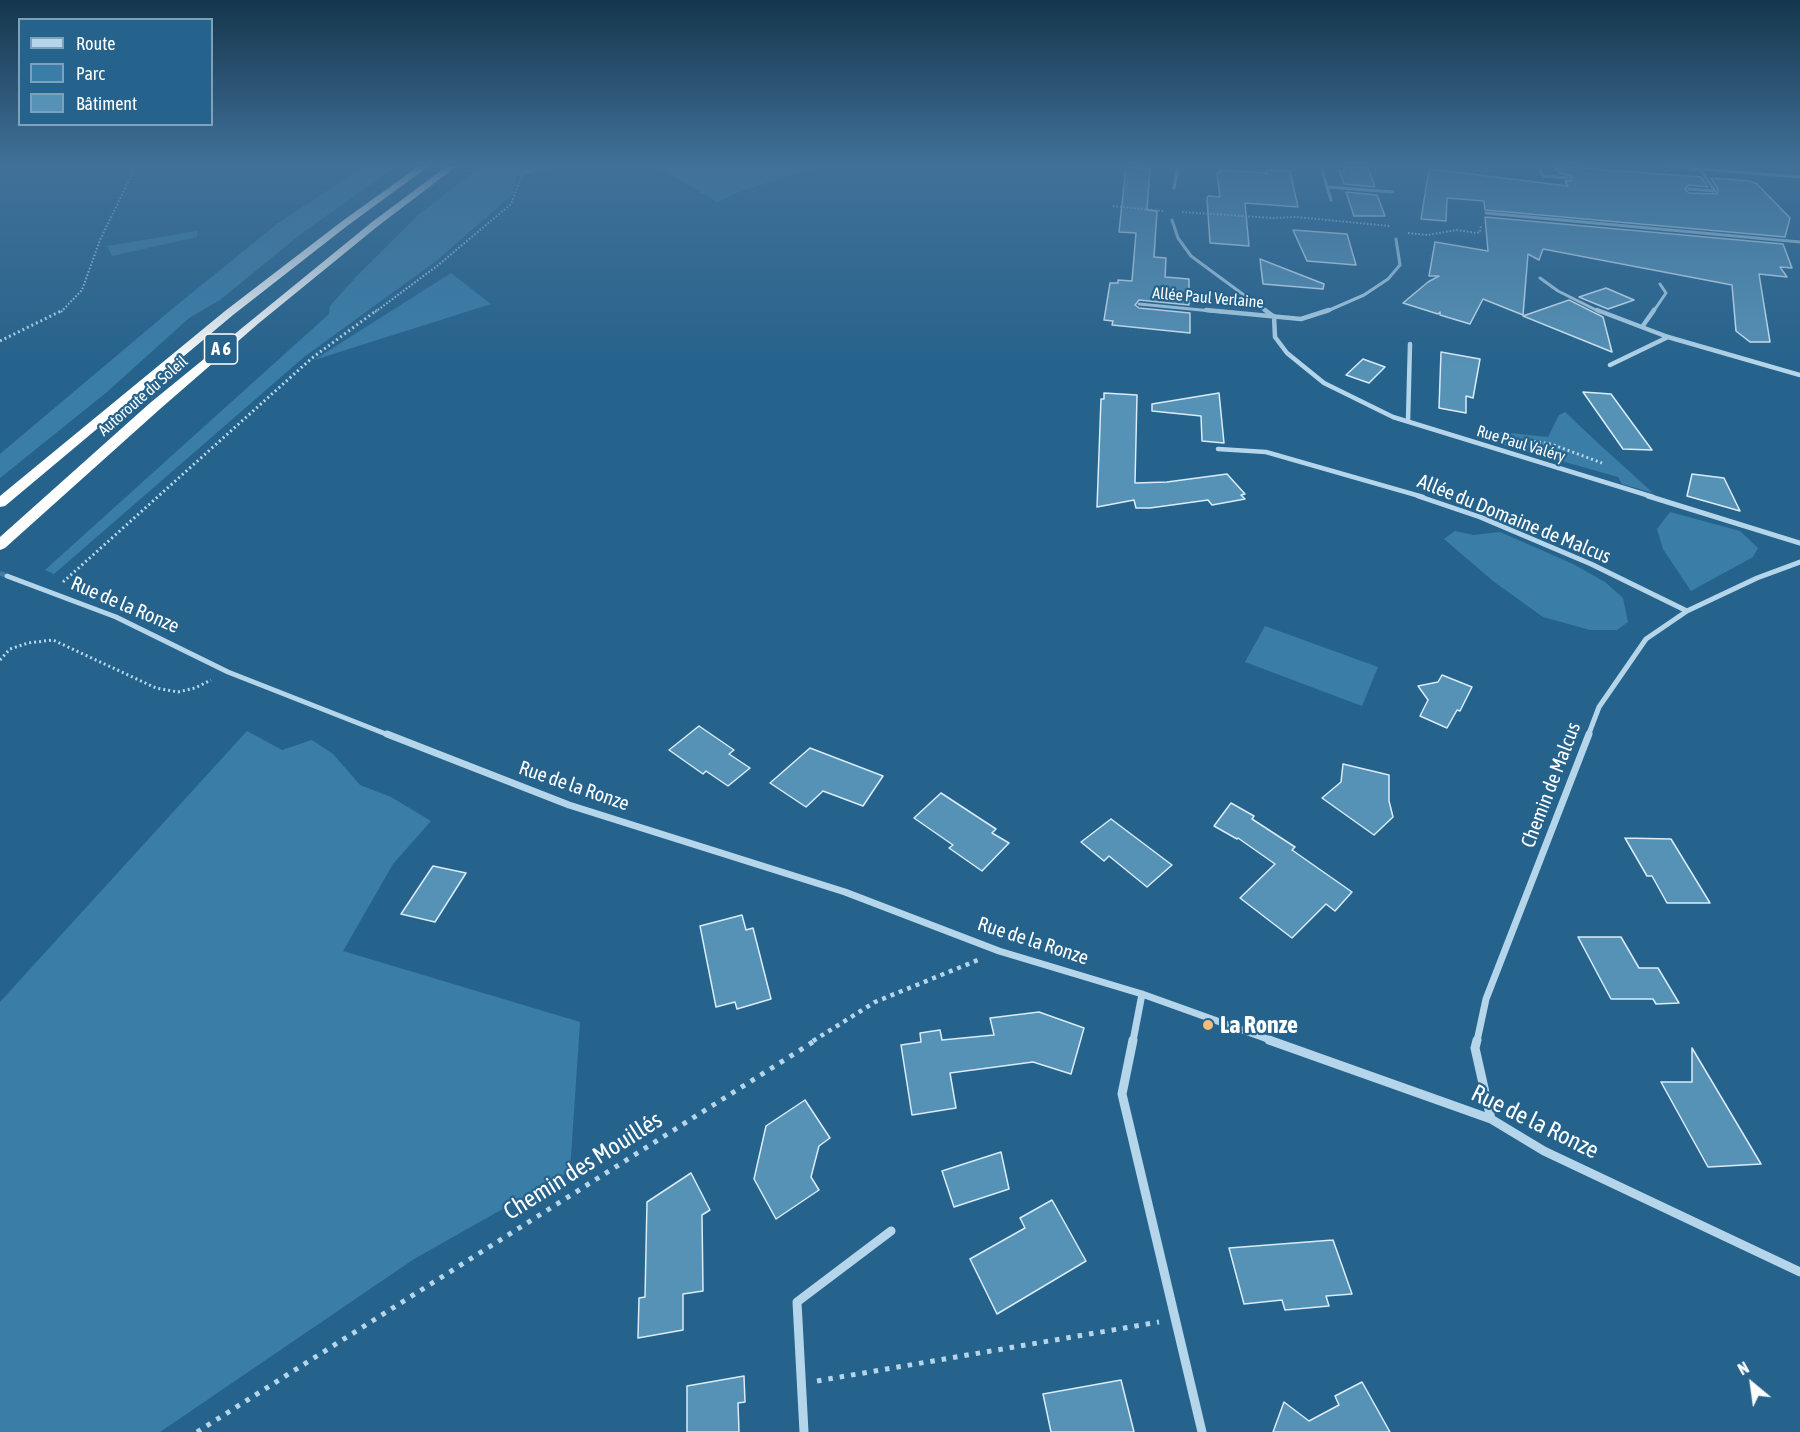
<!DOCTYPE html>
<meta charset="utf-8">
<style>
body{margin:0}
#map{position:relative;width:1800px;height:1432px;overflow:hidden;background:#26638c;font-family:"Asap Condensed",sans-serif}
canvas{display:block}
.legend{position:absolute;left:18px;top:18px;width:195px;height:108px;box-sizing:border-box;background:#26638c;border:2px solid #7da1ba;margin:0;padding:8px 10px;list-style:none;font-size:18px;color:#fff}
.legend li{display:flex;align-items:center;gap:12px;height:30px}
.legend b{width:30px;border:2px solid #7da1ba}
.north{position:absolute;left:1722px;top:1354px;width:60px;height:60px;-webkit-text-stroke:4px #26638c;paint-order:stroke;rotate:331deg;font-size:16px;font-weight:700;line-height:24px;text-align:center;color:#fff}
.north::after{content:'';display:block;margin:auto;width:21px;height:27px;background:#fff;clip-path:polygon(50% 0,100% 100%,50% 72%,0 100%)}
</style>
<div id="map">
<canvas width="1800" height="1432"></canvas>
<ul class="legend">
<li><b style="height:8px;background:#b5d6ea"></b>Route</li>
<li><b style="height:16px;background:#3a7ea8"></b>Parc</li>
<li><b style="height:16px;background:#5691b6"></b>Bâtiment</li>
</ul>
<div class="north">N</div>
</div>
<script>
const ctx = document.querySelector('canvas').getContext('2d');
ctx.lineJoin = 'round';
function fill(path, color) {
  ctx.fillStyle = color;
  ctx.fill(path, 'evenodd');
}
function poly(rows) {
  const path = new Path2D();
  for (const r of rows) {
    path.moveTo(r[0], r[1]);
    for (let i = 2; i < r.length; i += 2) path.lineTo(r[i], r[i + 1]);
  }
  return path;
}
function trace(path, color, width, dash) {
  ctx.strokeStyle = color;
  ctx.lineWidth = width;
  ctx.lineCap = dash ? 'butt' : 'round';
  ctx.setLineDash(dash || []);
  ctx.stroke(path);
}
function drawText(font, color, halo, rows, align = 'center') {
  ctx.font = font + ' "Asap Condensed",sans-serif';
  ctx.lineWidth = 4.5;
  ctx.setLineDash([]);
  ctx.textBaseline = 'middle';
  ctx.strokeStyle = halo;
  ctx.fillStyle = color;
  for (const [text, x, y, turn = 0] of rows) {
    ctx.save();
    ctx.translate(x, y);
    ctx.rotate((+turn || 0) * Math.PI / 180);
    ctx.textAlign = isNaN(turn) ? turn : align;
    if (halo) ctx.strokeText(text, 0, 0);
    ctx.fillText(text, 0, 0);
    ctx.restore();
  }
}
fill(poly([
 [364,166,397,166,302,233,220,300,189,318,107,392,0,478,0,454,172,309,277,224],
 [481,166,563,166,516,176,513,194,436,261,304,357,54,574,45,570,329,314,330,306,356,277,417,216],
 [657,166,821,166,741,191,717,202],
 [197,231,197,237,112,256,107,246],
 [451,273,491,304,314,360],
 [1565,412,1599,444,1653,493,1622,484,1618,477,1490,441,1491,431,1548,437,1559,415],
 [1670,512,1740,531,1758,548,1753,557,1691,591,1663,549,1657,529],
 [1455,531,1473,535,1500,532,1573,564,1605,582,1623,598,1628,622,1617,630,1590,630,1543,617,1493,581,1444,539],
 [1265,626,1378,667,1362,706,1245,662],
 [247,731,282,750,312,740,333,754,360,785,391,797,431,821,393,864,343,951,580,1022,570,1171,414,1259,160,1432,0,1432,0,1002]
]), '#3a7ea8');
const building = poly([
 [1554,166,1701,177,1708,187,1688,185,1685,189,1689,193,1717,194,1718,189,1711,178,1750,181,1757,184,1790,218,1785,237,1485,210,1484,201,1447,198,1446,221,1421,219,1429,169,1568,186,1565,181,1571,181,1572,176,1559,173,1554,166],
 [1126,167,1150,169,1147,210,1157,211,1154,257,1166,258,1165,277,1189,279,1189,305,1139,300,1135,305,1139,308,1190,313,1190,333,1112,325,1113,321,1104,320,1110,283,1118,283,1118,280,1132,281,1136,233,1119,232,1126,167],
 [1344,167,1368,168,1375,187,1344,184,1339,170,1345,171,1344,167],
 [1220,170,1267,173,1266,170,1290,171,1298,207,1245,203,1249,246,1210,243,1207,199,1208,196,1220,197,1217,173,1220,173,1220,170],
 [1346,192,1377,195,1385,216,1354,216,1346,192],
 [1485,217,1783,244,1792,268,1780,267,1787,277,1759,274,1770,342,1750,342,1736,331,1732,285,1543,249,1539,260,1528,254,1523,315,1483,299,1470,324,1440,315,1440,312,1438,314,1403,303,1428,282,1439,276,1429,276,1435,242,1488,251,1485,217],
 [1293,230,1347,234,1356,265,1307,261,1293,230],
 [1260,259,1324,284,1323,289,1263,284,1260,259],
 [1606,288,1634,300,1608,309,1579,297,1606,288],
 [1569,300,1603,317,1612,352,1523,316,1569,300],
 [1441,352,1480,359,1473,398,1466,396,1466,413,1439,408,1441,352],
 [1363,359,1385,367,1369,383,1346,375,1363,359],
 [1583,392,1611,394,1652,450,1623,449,1583,392],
 [1104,393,1137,395,1135,483,1167,482,1227,474,1245,494,1241,495,1245,499,1212,505,1208,500,1150,508,1136,508,1134,500,1097,507,1101,399,1104,399,1104,393],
 [1219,393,1224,443,1202,441,1201,416,1152,411,1152,404,1219,393],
 [1692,474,1724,478,1740,511,1687,496,1692,474],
 [1442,675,1472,687,1460,711,1457,710,1447,728,1420,716,1428,700,1418,686,1438,682,1442,675],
 [699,726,734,750,729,754,750,768,728,786,706,771,703,774,669,750,699,726],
 [810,748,883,776,863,806,823,791,806,807,770,783,810,748],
 [1343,764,1389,775,1389,801,1393,817,1374,835,1322,798,1341,782,1343,764],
 [941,793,996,829,992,833,1009,843,982,871,949,848,953,845,914,818,941,793],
 [1231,803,1254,816,1252,819,1295,847,1292,850,1352,892,1335,911,1326,904,1292,938,1240,898,1275,864,1238,838,1237,839,1214,826,1231,803],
 [1111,819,1172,865,1147,887,1109,856,1104,861,1081,842,1111,819],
 [1625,838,1671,839,1710,903,1667,903,1652,876,1647,876,1625,838],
 [433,866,466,873,435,922,401,914,433,866],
 [742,915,746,930,753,928,771,999,737,1009,735,1002,716,1007,700,926,742,915],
 [1578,937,1621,937,1639,968,1658,968,1679,1003,1656,1004,1653,999,1611,999,1578,937],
 [1039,1012,1084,1028,1071,1074,1033,1062,950,1073,956,1108,912,1115,901,1045,921,1042,920,1033,940,1030,942,1040,994,1035,990,1018,1039,1012],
 [1692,1048,1761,1164,1708,1167,1661,1082,1692,1082,1692,1048],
 [805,1100,830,1138,819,1146,811,1177,819,1190,776,1219,754,1179,766,1126,805,1100],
 [1001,1152,1009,1189,954,1207,942,1171,1001,1152],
 [691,1173,710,1210,702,1215,703,1291,683,1294,683,1330,638,1338,639,1298,645,1297,647,1202,691,1173],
 [1052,1200,1086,1261,997,1314,970,1259,1025,1228,1020,1218,1052,1200],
 [1333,1240,1352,1294,1326,1296,1329,1306,1285,1310,1282,1300,1244,1304,1229,1248,1333,1240],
 [744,1376,745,1402,738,1403,739,1432,687,1432,687,1386,744,1376],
 [1121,1380,1134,1432,1051,1432,1043,1394,1121,1380],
 [1362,1382,1390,1432,1273,1432,1284,1402,1309,1421,1339,1405,1335,1396,1362,1382]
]);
fill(building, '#5691b6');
trace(building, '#d9ecf8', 1.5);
trace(poly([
 [0,573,7,576]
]), '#477a9d', 5, [5, 3]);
trace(poly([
 [1113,206,1163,211],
 [1182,212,1273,218,1296,217,1390,226],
 [1408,233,1427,235,1457,230,1476,233,1480,232,1481,225],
 [61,312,82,290,100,240,136,166],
 [375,312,437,266,511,204,523,173,546,166]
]), '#b5d6ea', 2, [1.5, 2]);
trace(poly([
 [0,341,63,310],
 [1524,440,1551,444,1602,463],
 [63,582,312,358,377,310],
 [0,660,10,649,28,643,53,640,156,688,178,692,195,688,211,680]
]), '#b5d6ea', 3, [2, 3]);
trace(poly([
 [813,1041,875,1002,978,960]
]), '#b5d6ea', 4.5, [4, 5]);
trace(poly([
 [817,1381,1159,1322],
 [197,1432,816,1040]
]), '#b5d6ea', 5, [4.5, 7]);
trace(poly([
 [1321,166,1331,200],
 [1538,166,1543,176,1569,178],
 [1662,166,1800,177],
 [1327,187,1393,192],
 [1174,188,1178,166],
 [1689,189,1715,191,1700,169],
 [1486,213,1800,242],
 [1172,220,1178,238,1191,256,1267,312],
 [1540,278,1558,291,1600,312],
 [1139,304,1222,312],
 [1325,312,1364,295,1388,279,1400,265,1396,239],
 [1653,312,1666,293,1660,284]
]), '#b5d6ea', 3);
trace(poly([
 [1206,310,1301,319,1329,310],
 [1265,310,1273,316],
 [1597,310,1668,337,1800,375],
 [1274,316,1275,337,1287,353,1324,383,1393,417,1653,497],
 [1642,327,1654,310],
 [1610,365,1668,337],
 [1408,421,1410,344],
 [1218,449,1266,452,1423,497]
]), '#b5d6ea', 4.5);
trace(poly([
 [1418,496,1480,517,1591,564,1687,611],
 [1648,496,1800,543],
 [7,576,116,617,228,672,391,736],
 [1588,736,1599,707,1646,639,1687,611,1757,578,1800,562]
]), '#b5d6ea', 5);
trace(poly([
 [387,734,569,805,845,892,999,951,1142,994,1273,1041],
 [1133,1041,1142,994],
 [1477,1041,1486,999,1589,734]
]), '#b5d6ea', 7);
trace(poly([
 [1133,1040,1122,1094,1202,1432],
 [1269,1040,1491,1119,1544,1151,1800,1272],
 [1477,1040,1475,1048,1491,1119],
 [804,1432,797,1302,891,1231]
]), '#b5d6ea', 9);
fill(poly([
 [419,166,429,166,347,226,233,315,5,506,0,507,0,496,225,311,341,222,419,166],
 [447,166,457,166,378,226,259,323,160,409,5,548,0,550,0,537,150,403,372,222,447,166]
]), '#fff');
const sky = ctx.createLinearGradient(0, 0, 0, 367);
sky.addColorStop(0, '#15364d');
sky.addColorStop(0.45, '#417199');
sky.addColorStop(1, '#41719900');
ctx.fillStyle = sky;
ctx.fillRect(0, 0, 1800, 367);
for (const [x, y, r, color] of [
 [1208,1025,6,"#f3bc79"]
]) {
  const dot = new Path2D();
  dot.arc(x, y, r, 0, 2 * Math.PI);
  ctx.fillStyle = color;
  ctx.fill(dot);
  trace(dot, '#26638c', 2);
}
drawText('16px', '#fff', '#26638c', [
 ["Allée Paul Verlaine",1208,298,5],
 ["Autoroute du Soleil",143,396,-41],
 ["Rue Paul Valéry",1521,444,17]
]);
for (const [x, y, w] of [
 [221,349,33]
]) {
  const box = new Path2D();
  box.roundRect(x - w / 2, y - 15, w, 30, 4.5);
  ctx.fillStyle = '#26638c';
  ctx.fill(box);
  trace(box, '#fff', 1.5);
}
drawText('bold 18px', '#fff', null, [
 ["A 6",221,349]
]);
drawText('20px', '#fff', '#26638c', [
 ["Allée du Domaine de Malcus",1514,519,22],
 ["Rue de la Ronze",125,605,23],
 ["Chemin de Malcus",1551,785,-69],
 ["Rue de la Ronze",574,786,19],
 ["Rue de la Ronze",1033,941,18]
]);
drawText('bold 24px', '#fff', '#26638c', [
 ["La Ronze",1220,1025]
], 'left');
drawText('24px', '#fff', '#26638c', [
 ["Rue de la Ronze",1535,1122,26],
 ["Chemin des Mouillés",583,1166,-32]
]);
</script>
